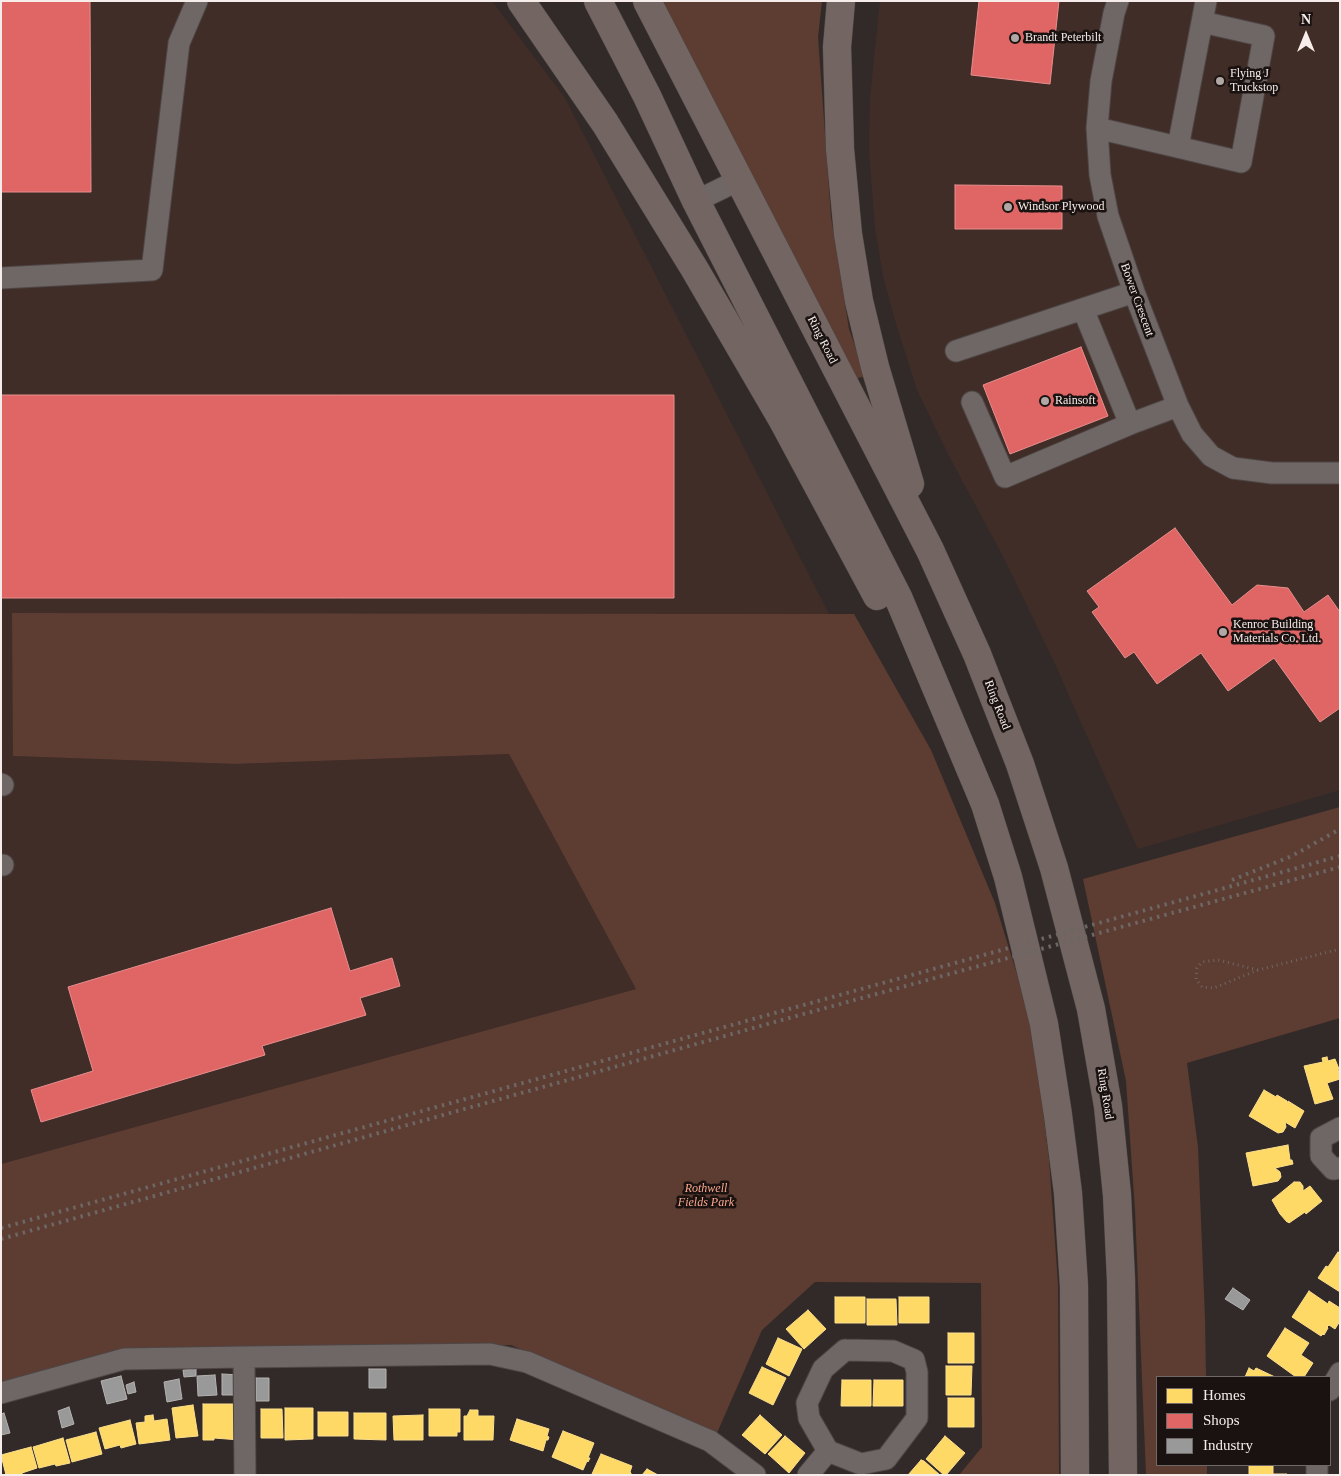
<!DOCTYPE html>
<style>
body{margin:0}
#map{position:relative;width:1341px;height:1476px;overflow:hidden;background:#322a28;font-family:Georgia,serif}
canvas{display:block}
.frame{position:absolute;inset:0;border:2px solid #f6ece9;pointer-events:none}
.legend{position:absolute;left:1156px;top:1376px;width:175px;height:90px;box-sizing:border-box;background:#191210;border:1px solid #716967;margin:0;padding:6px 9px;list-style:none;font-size:15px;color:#f6ece9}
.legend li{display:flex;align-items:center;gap:10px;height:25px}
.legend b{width:25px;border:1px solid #716967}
.north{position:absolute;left:1281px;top:10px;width:50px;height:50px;-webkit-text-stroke:4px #191210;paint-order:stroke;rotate:0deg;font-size:14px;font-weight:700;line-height:20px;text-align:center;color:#f6ece9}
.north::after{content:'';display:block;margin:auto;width:18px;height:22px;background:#f6ece9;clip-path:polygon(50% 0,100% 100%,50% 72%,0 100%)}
</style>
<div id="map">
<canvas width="1341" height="1476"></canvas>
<div class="frame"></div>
<ul class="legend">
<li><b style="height:14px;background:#ffd966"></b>Homes</li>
<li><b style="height:14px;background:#e06666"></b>Shops</li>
<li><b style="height:14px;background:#999"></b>Industry</li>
</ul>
<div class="north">N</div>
</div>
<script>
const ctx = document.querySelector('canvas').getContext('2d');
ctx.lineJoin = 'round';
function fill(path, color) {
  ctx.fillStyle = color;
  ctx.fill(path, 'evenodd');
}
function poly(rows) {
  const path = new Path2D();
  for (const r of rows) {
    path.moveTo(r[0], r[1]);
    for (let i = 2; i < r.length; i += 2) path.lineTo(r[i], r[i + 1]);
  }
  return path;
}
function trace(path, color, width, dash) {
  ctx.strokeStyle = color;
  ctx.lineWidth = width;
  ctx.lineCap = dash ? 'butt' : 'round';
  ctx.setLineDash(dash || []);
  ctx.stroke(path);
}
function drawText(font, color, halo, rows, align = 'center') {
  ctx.font = font + ' Georgia,serif';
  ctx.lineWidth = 5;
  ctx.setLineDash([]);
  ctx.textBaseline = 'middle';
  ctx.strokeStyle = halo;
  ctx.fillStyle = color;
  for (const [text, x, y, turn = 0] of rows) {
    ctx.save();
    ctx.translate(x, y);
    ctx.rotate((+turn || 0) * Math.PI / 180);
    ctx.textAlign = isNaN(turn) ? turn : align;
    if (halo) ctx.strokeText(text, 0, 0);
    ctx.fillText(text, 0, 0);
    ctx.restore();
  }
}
fill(poly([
 [1,1,492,1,565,98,829,614,13,613,14,756,236,764,509,754,636,989,1,1164],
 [880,1,1340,1,1340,790,1138,849,1086,734,1055,664,1005,560,949,456,917,390,894,317,883,276,875,228,869,150,870,98]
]), '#412d27');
fill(poly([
 [660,1,822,1,818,37,831,217,849,329,866,376,854,379],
 [12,613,854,614,931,750,995,903,1032,1023,1049,1159,1058,1284,1059,1475,959,1475,982,1447,981,1283,815,1282,762,1330,717,1433,511,1345,139,1348,1,1387,1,1164,636,989,509,754,236,764,13,756],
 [1340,807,1340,1018,1187,1063,1198,1147,1205,1318,1206,1377,1157,1377,1157,1465,1207,1465,1207,1475,1146,1475,1135,1210,1126,1081,1083,879]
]), '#5d3c32');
const homes = poly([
 [1327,1057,1328,1061,1335,1059,1339,1069,1338,1069,1340,1079,1327,1083,1333,1099,1315,1104,1304,1066,1323,1062,1322,1058,1327,1057],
 [1264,1090,1276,1097,1277,1095,1287,1101,1286,1102,1287,1103,1288,1101,1304,1111,1295,1128,1285,1122,1286,1127,1283,1132,1278,1133,1249,1116,1264,1090],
 [1288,1145,1290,1160,1292,1160,1293,1164,1275,1168,1280,1172,1281,1177,1278,1181,1253,1186,1246,1153,1288,1145],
 [1294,1182,1300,1182,1303,1186,1303,1191,1310,1186,1322,1201,1306,1214,1305,1212,1289,1223,1288,1222,1287,1222,1280,1214,1272,1200,1294,1182],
 [1338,1252,1340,1254,1340,1292,1318,1278,1326,1266,1328,1267,1338,1252],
 [1309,1291,1328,1304,1329,1301,1340,1308,1340,1321,1335,1329,1329,1325,1327,1327,1328,1328,1324,1335,1323,1334,1321,1336,1292,1317,1309,1291],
 [835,1297,865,1297,865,1323,835,1323,835,1297],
 [899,1297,929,1297,929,1323,899,1323,899,1297],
 [867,1299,896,1299,897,1325,867,1325,867,1299],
 [808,1310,826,1329,804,1349,786,1329,808,1310],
 [1285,1328,1309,1343,1301,1355,1313,1363,1304,1377,1296,1377,1267,1356,1285,1328],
 [948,1333,974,1333,974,1363,948,1363,948,1333],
 [778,1338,802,1349,789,1376,766,1364,778,1338],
 [946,1366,972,1366,971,1395,946,1395,946,1366],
 [762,1367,786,1378,773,1405,749,1393,762,1367],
 [1249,1368,1254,1371,1256,1368,1275,1377,1245,1377,1249,1368],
 [842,1380,871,1380,871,1406,841,1406,842,1380],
 [874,1380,903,1380,903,1406,873,1406,874,1380],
 [948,1398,974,1398,974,1427,948,1427,948,1398],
 [203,1404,240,1404,240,1440,214,1438,214,1440,203,1440,203,1404],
 [193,1405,198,1436,176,1438,172,1408,193,1405],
 [285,1408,313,1408,313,1439,285,1440,285,1408],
 [261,1409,282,1409,283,1438,261,1438,261,1409],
 [429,1409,460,1409,460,1432,457,1432,457,1436,429,1436,429,1409],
 [470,1410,478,1410,478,1416,494,1416,493,1440,464,1440,464,1416,467,1416,470,1410],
 [318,1412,348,1412,348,1436,318,1436,318,1412],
 [354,1413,386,1413,386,1440,354,1439,354,1413],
 [153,1415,154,1421,167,1419,170,1440,139,1444,136,1423,145,1422,145,1416,153,1415],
 [423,1415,423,1440,394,1440,393,1416,423,1415],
 [760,1415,782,1435,765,1454,742,1435,760,1415],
 [517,1419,549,1429,547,1436,549,1437,548,1440,546,1440,543,1451,510,1440,517,1419],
 [130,1420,136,1444,121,1448,120,1445,105,1449,99,1428,130,1420],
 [563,1431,594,1443,588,1458,590,1458,588,1462,587,1461,583,1470,552,1457,563,1431],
 [96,1432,102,1454,72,1462,66,1440,96,1432],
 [785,1436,805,1453,789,1473,768,1454,785,1436],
 [945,1436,965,1453,946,1475,944,1475,926,1459,945,1436],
 [63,1438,70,1463,56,1466,55,1464,39,1468,33,1447,63,1438],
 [31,1447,37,1468,22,1473,22,1475,6,1475,1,1455,31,1447],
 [601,1454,632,1466,630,1472,631,1473,631,1475,592,1474,601,1454],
 [921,1460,924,1461,940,1475,908,1475,921,1460],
 [1249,1465,1273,1465,1273,1474,1287,1474,1287,1475,1249,1475,1249,1465],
 [647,1469,658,1475,642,1475,647,1469]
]);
fill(homes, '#ffd966');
trace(homes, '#fcdf8d', 1);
const shops = poly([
 [1,1,90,1,91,192,1,192,1,1],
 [979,1,1059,1,1050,84,971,75,979,1],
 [955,185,1062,186,1062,229,955,229,955,185],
 [1081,347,1108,416,1010,454,983,385,1081,347],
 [1,395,674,395,674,598,1,598,1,395],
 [1175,528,1232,605,1257,585,1288,588,1304,612,1328,595,1340,612,1340,708,1320,722,1274,658,1228,691,1201,653,1157,684,1134,652,1125,658,1092,612,1099,607,1087,591,1175,528],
 [331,908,350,971,392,958,400,986,360,998,366,1015,262,1046,265,1055,41,1122,31,1090,93,1071,68,987,331,908]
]);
fill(shops, '#e06666');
trace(shops, '#e78e8d', 1);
const industry = poly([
 [1233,1288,1250,1300,1243,1310,1225,1299,1233,1288],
 [196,1369,196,1376,184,1377,183,1370,196,1369],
 [369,1369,386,1369,386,1388,369,1388,369,1369],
 [222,1374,241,1375,241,1395,222,1395,222,1374],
 [215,1375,217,1395,198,1396,197,1376,215,1375],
 [121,1376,127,1399,107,1404,101,1381,121,1376],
 [256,1378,269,1378,269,1401,256,1401,256,1378],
 [179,1379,182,1399,167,1402,164,1382,179,1379],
 [134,1382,136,1392,128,1394,126,1385,134,1382],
 [69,1407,74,1424,62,1428,58,1411,69,1407],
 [4,1413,10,1433,1,1435,1,1414,4,1413]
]);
fill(industry, '#999');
trace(industry, '#b5b2b1', 1);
const minor = poly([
 [1118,1,1114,13,1101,81,1097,128,1100,175,1108,216,1134,292,1178,406,1192,434,1211,456,1233,468,1272,473,1340,473],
 [1097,128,1241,162,1264,36,1202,22],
 [1178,147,1206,1],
 [696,201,739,180],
 [1,278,152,270,179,43,197,1],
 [1083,309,1130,424],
 [956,351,1134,292],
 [972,402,1005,477,1130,424,1178,406],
 [1,784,3,785],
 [1,865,3,865],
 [1340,1128,1321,1138,1321,1156,1333,1169,1340,1168],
 [845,1350,893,1351,914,1360,917,1372,917,1418,886,1459,861,1464,828,1451,809,1418,807,1403,823,1369,845,1350],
 [1330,1390,1340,1373],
 [1,1393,124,1359,244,1357],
 [1317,1465,1317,1475],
 [245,1475,244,1357,490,1354,527,1362,710,1441,755,1475],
 [808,1475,828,1451]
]);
const highway = poly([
 [521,1,605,123,694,268,782,419,877,596],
 [598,1,647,96,696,201,898,597,985,804,1008,877,1044,1024,1058,1115,1068,1193,1074,1286,1075,1475],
 [647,1,930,550,977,654,1020,764,1054,868,1091,1009,1108,1106,1117,1195,1121,1280,1123,1475],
 [841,1,837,47,840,149,848,234,859,301,875,367,910,484]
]);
trace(minor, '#4e4645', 23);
trace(highway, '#4e4645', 29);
trace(poly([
 [1258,970,1218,960,1202,962,1197,968,1196,979,1202,987,1214,988,1258,970,1340,949]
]), '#6d6765', 3, [1, 4]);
trace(minor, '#6e6765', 21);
trace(highway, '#736662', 28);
trace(poly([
 [1232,880,1292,856,1340,829],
 [1,1228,1340,856],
 [1,1239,789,1018,1340,867]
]), '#6c6664', 4, [2.5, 5]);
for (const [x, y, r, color] of [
 [1015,38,5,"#b1a8a5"],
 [1220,81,5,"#b1a8a5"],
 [1008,207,5,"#b1a8a5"],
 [1045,401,5,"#b1a8a5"],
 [1223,632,5,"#b1a8a5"]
]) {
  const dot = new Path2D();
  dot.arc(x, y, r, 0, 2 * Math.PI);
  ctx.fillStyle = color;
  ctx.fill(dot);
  trace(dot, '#191210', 2);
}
drawText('12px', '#f6ece9', '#191210', [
 ["Brandt Peterbilt",1025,38],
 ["Flying J",1230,74],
 ["Truckstop",1230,88],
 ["Windsor Plywood",1018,207],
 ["Rainsoft",1055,401],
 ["Kenroc Building",1233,625],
 ["Materials Co. Ltd.",1233,639]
], 'left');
drawText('12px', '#f6ece9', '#191210', [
 ["Bower Crescent",1137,300,70],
 ["Ring Road",822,340,63],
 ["Ring Road",997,705,69],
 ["Ring Road",1105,1094,81]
]);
drawText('italic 12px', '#fca88f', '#191210', [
 ["Rothwell",706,1189],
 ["Fields Park",706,1203]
]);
</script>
